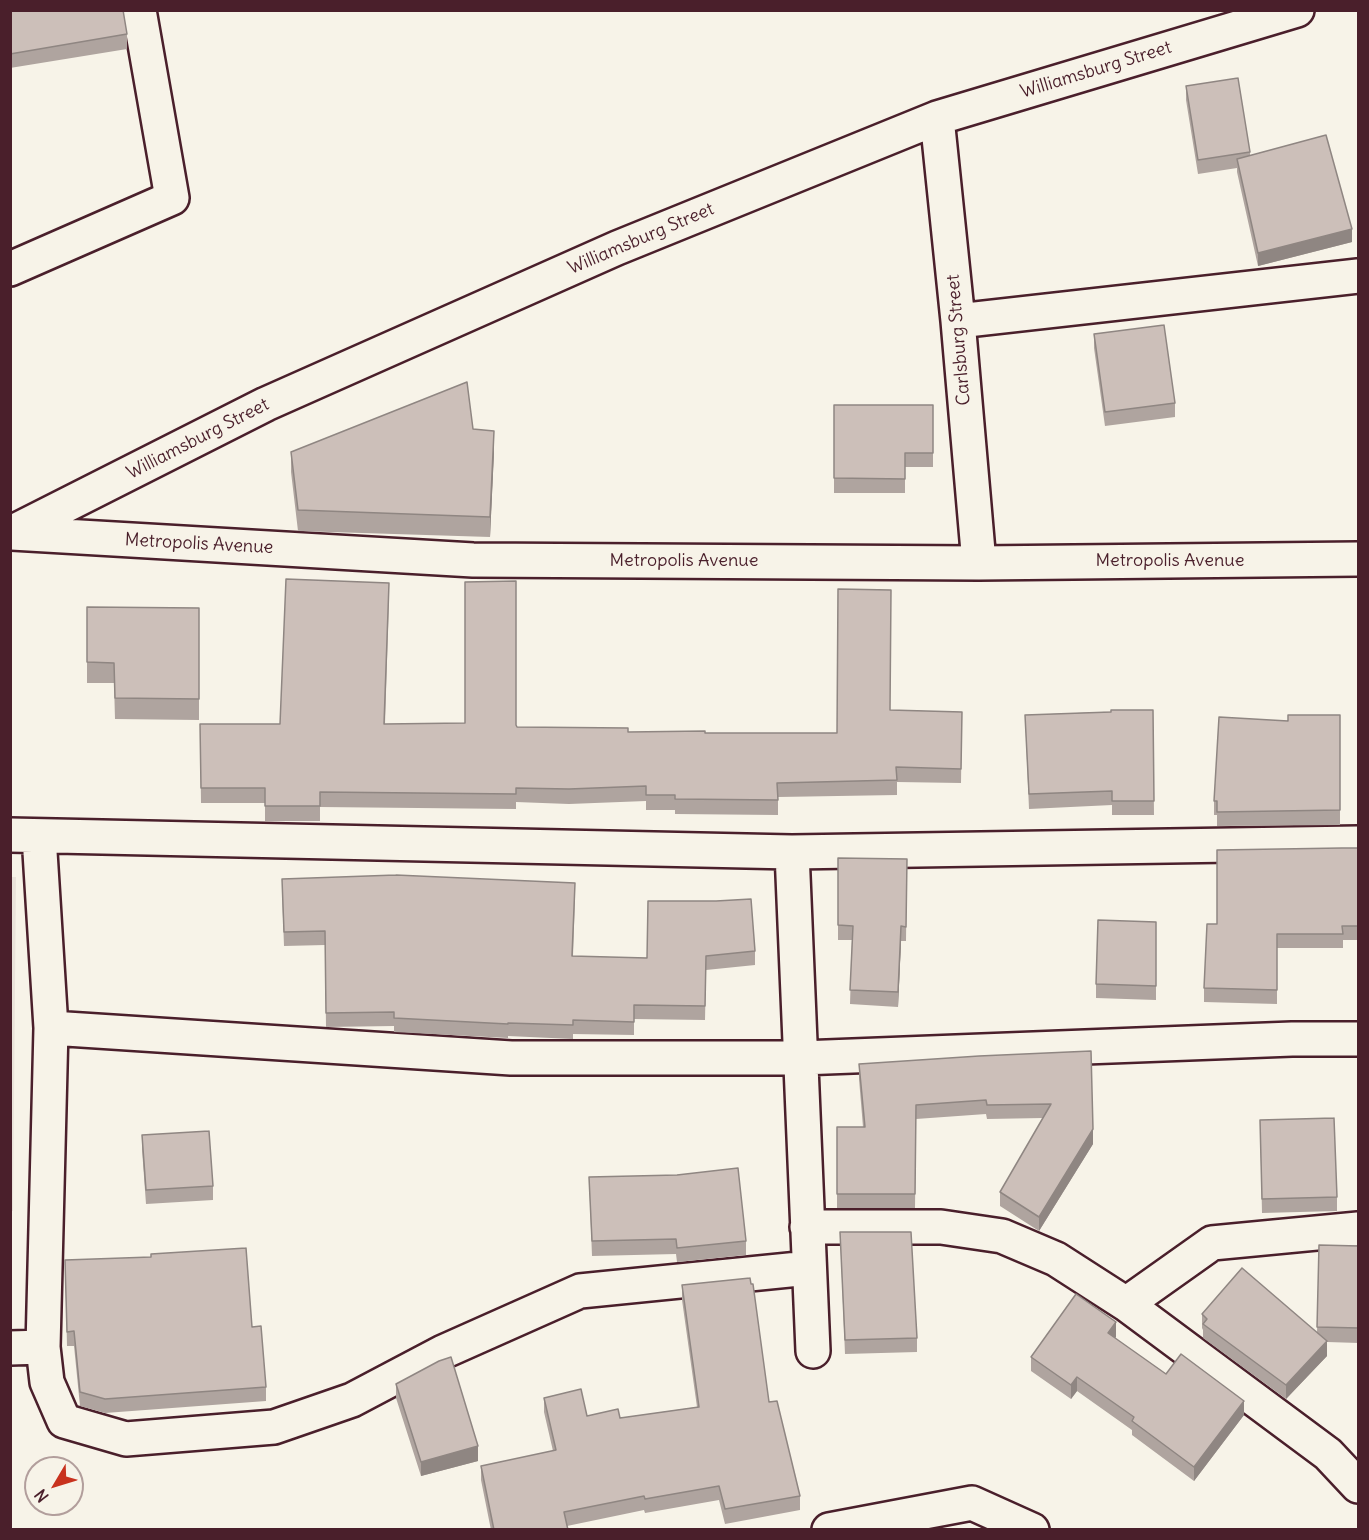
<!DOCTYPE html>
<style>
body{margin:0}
#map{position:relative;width:1369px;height:1540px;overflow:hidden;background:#f7f3e8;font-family:Delius,sans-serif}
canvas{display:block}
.frame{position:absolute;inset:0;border:12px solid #4a1f2b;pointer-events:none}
.north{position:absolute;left:24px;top:1456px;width:60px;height:60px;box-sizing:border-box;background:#f7f3e8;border:2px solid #b29e9c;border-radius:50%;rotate:232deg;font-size:16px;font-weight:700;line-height:24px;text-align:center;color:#4a1f2b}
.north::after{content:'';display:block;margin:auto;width:21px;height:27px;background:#c8321e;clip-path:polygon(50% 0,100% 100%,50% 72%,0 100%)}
</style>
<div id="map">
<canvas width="1369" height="1540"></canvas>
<div class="frame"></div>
<div class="north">N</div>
</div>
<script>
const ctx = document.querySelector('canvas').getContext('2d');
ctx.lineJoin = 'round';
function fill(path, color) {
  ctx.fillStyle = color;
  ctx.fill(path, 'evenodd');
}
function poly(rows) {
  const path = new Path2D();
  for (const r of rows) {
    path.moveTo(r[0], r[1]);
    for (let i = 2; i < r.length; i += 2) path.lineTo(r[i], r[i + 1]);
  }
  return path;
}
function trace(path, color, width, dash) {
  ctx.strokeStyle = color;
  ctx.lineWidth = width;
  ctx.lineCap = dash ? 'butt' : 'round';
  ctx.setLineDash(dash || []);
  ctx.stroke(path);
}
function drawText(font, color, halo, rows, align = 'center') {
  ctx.font = font + ' Delius,sans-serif';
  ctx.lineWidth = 6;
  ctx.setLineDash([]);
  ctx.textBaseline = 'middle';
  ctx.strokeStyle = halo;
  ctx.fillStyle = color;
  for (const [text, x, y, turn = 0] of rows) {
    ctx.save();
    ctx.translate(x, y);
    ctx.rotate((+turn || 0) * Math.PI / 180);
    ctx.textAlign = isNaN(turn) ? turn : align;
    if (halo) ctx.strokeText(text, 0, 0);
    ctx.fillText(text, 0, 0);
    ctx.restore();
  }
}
fill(poly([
 [11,877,16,877,13,1211,10,1211]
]), '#eae3da');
const minor = poly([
 [937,118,958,321,979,563],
 [10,269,172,198,139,10],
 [958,321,1358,276],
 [11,533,266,404,617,248,937,118,1297,10],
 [12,533,473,560,979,563,1358,559],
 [10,835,792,852,1358,843],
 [39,836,51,1028,43,1347,47,1382,64,1421,126,1439,274,1427,352,1400,443,1352,580,1291,809,1268],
 [792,852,813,1351],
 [51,1028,511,1058,801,1058,1292,1039,1358,1039],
 [807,1227,941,1227,1002,1236,1056,1259,1126,1304,1328,1454,1358,1486],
 [1126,1304,1212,1243,1358,1229],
 [10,1348,43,1347],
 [829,1530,972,1503,1032,1530]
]);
trace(minor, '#4a1f2b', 38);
trace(minor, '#f7f3e8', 33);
fill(poly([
 [10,10,127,34,127,49,10,68],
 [1186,86,1250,152,1250,156,1352,242,1258,266,1237,172,1237,168,1198,174,1186,100],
 [1094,334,1175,403,1175,417,1105,426,1094,348],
 [834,405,933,405,933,467,905,467,905,493,834,493],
 [473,429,494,452,490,537,298,531,291,472,291,452],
 [389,598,385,724,516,725,517,727,628,732,705,733,837,733,890,710,962,712,961,783,897,782,897,795,778,797,778,815,675,814,675,810,646,810,646,801,569,804,516,802,516,809,320,807,320,821,265,821,265,803,201,803,200,724,280,724],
 [87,607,199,608,199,720,115,719,114,683,87,683],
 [1153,710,1154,815,1112,815,1112,805,1029,809,1025,715],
 [1340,715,1340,825,1217,826,1217,815,1214,815,1214,801,1288,721],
 [1359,848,1359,940,1343,940,1343,948,1277,948,1277,1004,1204,1002,1204,988,1217,924],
 [838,858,907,859,906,941,901,941,898,1007,850,1004,852,940,838,940],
 [282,892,575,897,573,956,647,958,755,951,755,965,706,970,705,1020,634,1019,634,1035,573,1034,573,1039,508,1036,508,1038,394,1032,394,1026,326,1027,325,945,284,946],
 [1156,922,1156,1000,1096,998,1096,984],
 [1091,1051,1093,1144,1039,1231,1000,1206,1000,1192,1043,1118,987,1119,986,1114,916,1119,915,1208,837,1208,837,1127,863,1127,859,1079,859,1064],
 [1260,1120,1337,1197,1337,1211,1262,1213],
 [142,1135,213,1186,213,1200,146,1204,142,1149],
 [589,1177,746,1241,746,1255,677,1262,676,1254,592,1256],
 [840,1232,917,1338,917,1352,845,1354],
 [1319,1245,1359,1246,1359,1343,1327,1342,1327,1356,1286,1399,1203,1338,1203,1330,1202,1328,1202,1314,1317,1333],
 [65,1260,252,1327,266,1387,266,1401,105,1413,80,1406,74,1346,67,1346],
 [682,1285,769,1402,800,1496,800,1510,725,1524,719,1500,645,1513,644,1510,567,1526,568,1530,491,1530,481,1480,481,1466,553,1451,544,1412,544,1398,587,1416,620,1418,697,1407,682,1300],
 [1116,1337,1115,1338,1166,1374,1244,1415,1194,1481,1132,1435,1132,1430,1077,1391,1071,1399,1031,1371,1031,1357],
 [396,1384,478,1461,421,1476,396,1398]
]), '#afa49f');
fill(poly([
 [1352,229,1352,242,1258,266,1258,253],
 [494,431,494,452,490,537,490,517],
 [901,926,901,941,898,1007,898,992],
 [1093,1129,1093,1144,1039,1231,1039,1217],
 [1116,1322,1116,1337,1108,1347,1108,1333],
 [1327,1341,1327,1356,1286,1399,1286,1385],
 [1077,1377,1077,1391,1071,1399,1071,1385],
 [1244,1401,1244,1415,1194,1481,1194,1467],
 [478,1446,478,1461,421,1476,421,1462]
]), '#8f8682');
const building = poly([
 [10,10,123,10,127,34,10,54,10,10],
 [1238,78,1250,152,1198,160,1186,86,1238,78],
 [1326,135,1352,229,1258,253,1237,159,1326,135],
 [1164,325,1175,403,1105,412,1094,334,1164,325],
 [467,382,473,429,494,431,490,517,298,510,291,452,467,382],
 [834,405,933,405,933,453,905,453,905,479,834,478,834,405],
 [286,579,389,583,384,724,465,723,465,582,516,581,516,725,517,727,628,728,628,732,705,731,705,733,837,733,838,589,891,590,890,710,962,712,961,769,896,767,897,780,777,783,778,800,675,799,675,795,646,795,646,786,569,789,516,788,516,794,320,792,320,806,265,806,265,788,201,788,200,724,280,724,286,579],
 [87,607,199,608,199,699,115,698,114,663,87,662,87,607],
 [1111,710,1153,710,1154,801,1112,801,1112,791,1029,794,1025,715,1111,712,1111,710],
 [1288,715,1340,715,1340,810,1217,812,1217,801,1214,801,1219,717,1288,721,1288,715],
 [1342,848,1359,848,1359,926,1342,926,1343,934,1277,934,1277,990,1204,988,1207,924,1217,924,1217,850,1342,848],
 [838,858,907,859,906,927,901,926,898,992,850,990,853,926,838,925,838,858],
 [396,875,575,883,572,956,647,958,648,901,716,901,751,899,755,951,706,956,705,1006,634,1005,634,1022,573,1020,573,1025,508,1023,508,1024,394,1018,394,1012,326,1013,325,931,284,932,282,879,396,875],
 [1098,920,1156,922,1156,986,1096,984,1098,920],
 [1091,1051,1093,1129,1039,1217,1000,1192,1051,1104,987,1105,986,1100,916,1105,915,1194,837,1194,837,1127,865,1127,859,1064,979,1056,1091,1051],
 [1334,1118,1337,1197,1262,1199,1260,1120,1334,1118],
 [209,1131,213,1186,146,1190,142,1135,209,1131],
 [738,1168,746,1241,677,1248,676,1239,592,1241,589,1177,677,1175,738,1168],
 [840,1232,911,1232,917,1338,845,1340,840,1232],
 [1319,1245,1359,1246,1359,1328,1317,1327,1319,1245],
 [246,1248,252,1327,261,1326,266,1387,105,1399,80,1392,74,1331,67,1332,65,1260,151,1257,151,1254,246,1248],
 [1242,1268,1327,1341,1286,1385,1203,1324,1207,1319,1202,1314,1242,1268],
 [750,1278,751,1284,753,1284,769,1402,777,1401,800,1496,725,1509,719,1486,645,1499,644,1496,564,1512,568,1530,494,1530,481,1466,556,1450,544,1398,581,1389,587,1416,618,1409,620,1418,699,1407,682,1285,750,1278],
 [1076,1294,1116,1322,1108,1333,1166,1374,1181,1354,1244,1401,1194,1467,1132,1421,1134,1417,1077,1377,1071,1385,1031,1357,1076,1294],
 [451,1357,478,1446,421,1462,396,1384,439,1361,451,1357]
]);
fill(building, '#ccbfb9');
trace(building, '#8f8682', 1.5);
drawText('18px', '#4a1f2b', '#f7f3e8', [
 ["Williamsburg Street",1096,70,-17],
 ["Williamsburg Street",641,239,-23],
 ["Carlsburg Street",959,340,-95],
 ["Williamsburg Street",198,439,-27],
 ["Metropolis Avenue",199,544,3],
 ["Metropolis Avenue",684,561],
 ["Metropolis Avenue",1170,561]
]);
</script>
